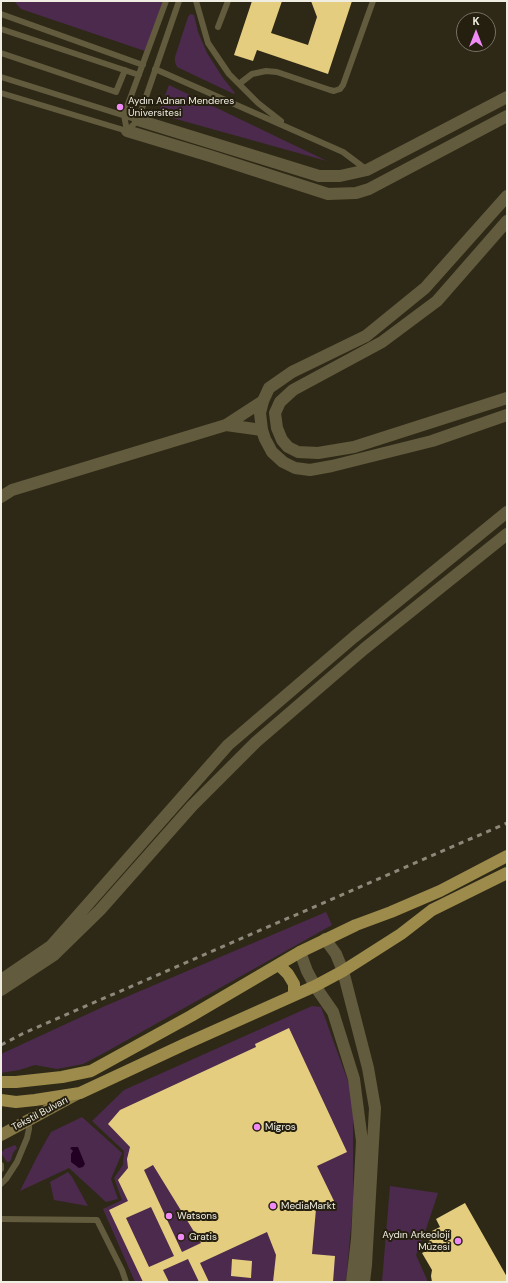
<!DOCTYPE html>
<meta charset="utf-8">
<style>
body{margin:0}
#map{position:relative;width:508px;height:1283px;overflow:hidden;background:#2e2917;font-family:"DM Sans",sans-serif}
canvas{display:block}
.frame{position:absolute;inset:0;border:2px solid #f0ede2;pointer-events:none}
.north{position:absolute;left:456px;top:12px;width:40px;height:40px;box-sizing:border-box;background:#241f0e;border:1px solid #767163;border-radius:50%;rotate:0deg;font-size:11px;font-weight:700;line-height:16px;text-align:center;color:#f0ede2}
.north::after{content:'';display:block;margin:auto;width:14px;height:18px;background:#f08bf6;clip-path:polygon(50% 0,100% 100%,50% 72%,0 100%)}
</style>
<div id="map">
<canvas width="508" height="1283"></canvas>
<div class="frame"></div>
<div class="north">K</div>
</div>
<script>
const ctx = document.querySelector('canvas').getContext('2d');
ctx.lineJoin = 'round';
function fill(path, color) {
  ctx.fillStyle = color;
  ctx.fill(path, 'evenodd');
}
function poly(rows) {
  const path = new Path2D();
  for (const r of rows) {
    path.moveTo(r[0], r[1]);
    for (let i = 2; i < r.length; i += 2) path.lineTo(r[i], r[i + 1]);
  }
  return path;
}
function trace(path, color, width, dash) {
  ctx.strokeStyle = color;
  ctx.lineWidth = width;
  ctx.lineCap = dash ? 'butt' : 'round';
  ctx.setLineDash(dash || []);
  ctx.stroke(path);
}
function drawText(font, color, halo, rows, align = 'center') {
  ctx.font = font + ' "DM Sans",sans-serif';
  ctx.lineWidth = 4;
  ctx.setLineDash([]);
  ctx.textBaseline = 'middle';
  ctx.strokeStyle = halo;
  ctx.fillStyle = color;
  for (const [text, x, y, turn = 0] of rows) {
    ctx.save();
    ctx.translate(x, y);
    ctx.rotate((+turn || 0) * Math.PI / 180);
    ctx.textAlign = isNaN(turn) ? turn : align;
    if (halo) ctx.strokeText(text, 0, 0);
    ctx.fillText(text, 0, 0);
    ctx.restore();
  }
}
fill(poly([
 [14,1,163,1,145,51,21,9],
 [190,14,194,15,198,32,207,53,223,78,235,93,234,94,177,67,175,62,175,57,188,17],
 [169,85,327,161,158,114],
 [326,912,332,925,104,1053,83,1064,57,1069,35,1065,19,1070,1,1073,1,1054,105,1006],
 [312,1006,321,1007,353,1095,353,1204,346,1282,135,1282,103,1209,122,1200,114,1178,123,1165,124,1151,92,1121,124,1090],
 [82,1117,122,1153,111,1179,118,1199,106,1202,69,1168,20,1191,38,1155,51,1132],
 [15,1145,17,1148,13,1153,11,1160,9,1162,7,1162,1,1153,5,1149],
 [68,1172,72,1177,88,1206,54,1200,50,1182],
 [390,1186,438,1193,425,1232,416,1255,428,1282,382,1282]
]), '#4c2a4e');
fill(poly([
 [72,1147,78,1147,85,1164,83,1167,79,1168,71,1162,71,1154,73,1151,70,1148]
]), '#210024');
fill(poly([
 [252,1,282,1,271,33,308,45,317,17,311,1,352,1,328,74,257,50,253,61,234,55],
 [289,1028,347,1152,317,1166,334,1201,316,1209,312,1254,335,1256,333,1282,273,1282,276,1255,267,1232,200,1263,209,1282,199,1282,188,1259,163,1270,169,1282,143,1282,109,1210,128,1201,118,1180,128,1168,127,1159,130,1147,108,1124,120,1110,256,1047,255,1044],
 [153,1165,201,1243,182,1252,144,1170],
 [151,1207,174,1256,149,1267,126,1218],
 [465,1203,507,1277,507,1282,432,1282,431,1276,432,1270,422,1253,428,1250,424,1244,435,1237,432,1231,440,1227,436,1219],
 [232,1259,252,1261,251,1278,231,1276]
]), '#e5cd7f');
trace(poly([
 [196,1,208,43,229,74,258,103,281,121],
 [1,14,143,65],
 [218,27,228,1],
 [1,29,139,75],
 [1,53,116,92,125,70],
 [155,69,343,152,367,170],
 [1,77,138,120],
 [239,84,252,74,266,71,277,72,330,90,334,91,340,89,343,85,373,1],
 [1,93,127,131],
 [127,131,138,120,179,1],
 [127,131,124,115,166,1],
 [1,1165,1,1169],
 [1,1184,6,1179,17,1162,27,1138,29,1129,29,1120],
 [1,1219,97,1220,122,1270,126,1282]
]), '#635b3d', 6);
trace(poly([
 [226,425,262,430],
 [1,497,12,490,226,425,263,401]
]), '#635b3d', 12);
trace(poly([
 [138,120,319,176,340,176,367,170,507,97],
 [127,131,210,156,328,194,356,193,369,189,507,116],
 [507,196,425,288,366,336,292,372,269,388,263,401,260,413,262,430,265,439,272,452,283,462,295,468,310,470,332,466,432,441,507,415],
 [507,221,437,301,382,342,293,390,280,402,275,413,277,428,282,440,288,447,298,452,318,453,354,447,507,398],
 [325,939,336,954,343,971,368,1068,375,1108,366,1265,364,1282],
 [300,952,307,971,315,986,333,1012,354,1079,362,1141,357,1239,352,1282],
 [1,980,51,946,228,745,354,637,507,512],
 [1,990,54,955,100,910,192,806,256,742,364,649,507,534]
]), '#635b3d', 12);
trace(poly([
 [1,1135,77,1094]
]), '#847645', 12);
trace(poly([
 [279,965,288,974,294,984,294,995],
 [1,1082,16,1082,62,1077,91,1071,191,1016,300,952,356,925,391,912,440,891,507,856],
 [1,1100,16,1102,35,1100,80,1093,183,1045,315,986,343,971,401,934,432,910,507,873]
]), '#9d8b4b', 12);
trace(poly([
 [1,1045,24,1033,507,823]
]), '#8c887a', 3, [5, 5]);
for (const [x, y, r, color] of [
 [120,107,4,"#f08bf6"],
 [257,1127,4,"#f08bf6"],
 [273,1206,4,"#f08bf6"],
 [169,1216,4,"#f08bf6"],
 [181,1237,4,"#f08bf6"],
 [458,1241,4,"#f08bf6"]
]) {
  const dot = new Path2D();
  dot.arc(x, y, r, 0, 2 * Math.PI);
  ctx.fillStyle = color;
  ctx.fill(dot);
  trace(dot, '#241f0e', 1.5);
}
drawText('10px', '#f0ede2', '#241f0e', [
 ["Aydın Adnan Menderes",128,101],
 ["Üniversitesi",128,113],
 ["Migros",265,1127],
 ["MediaMarkt",281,1206],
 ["Watsons",177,1216],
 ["Aydın Arkeoloji",450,1235,"right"],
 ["Müzesi",450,1247,"right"],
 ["Gratis",189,1237]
], 'left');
drawText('10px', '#f0ede2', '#241f0e', [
 ["Tekstil Bulvarı",40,1114,-28]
]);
</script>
